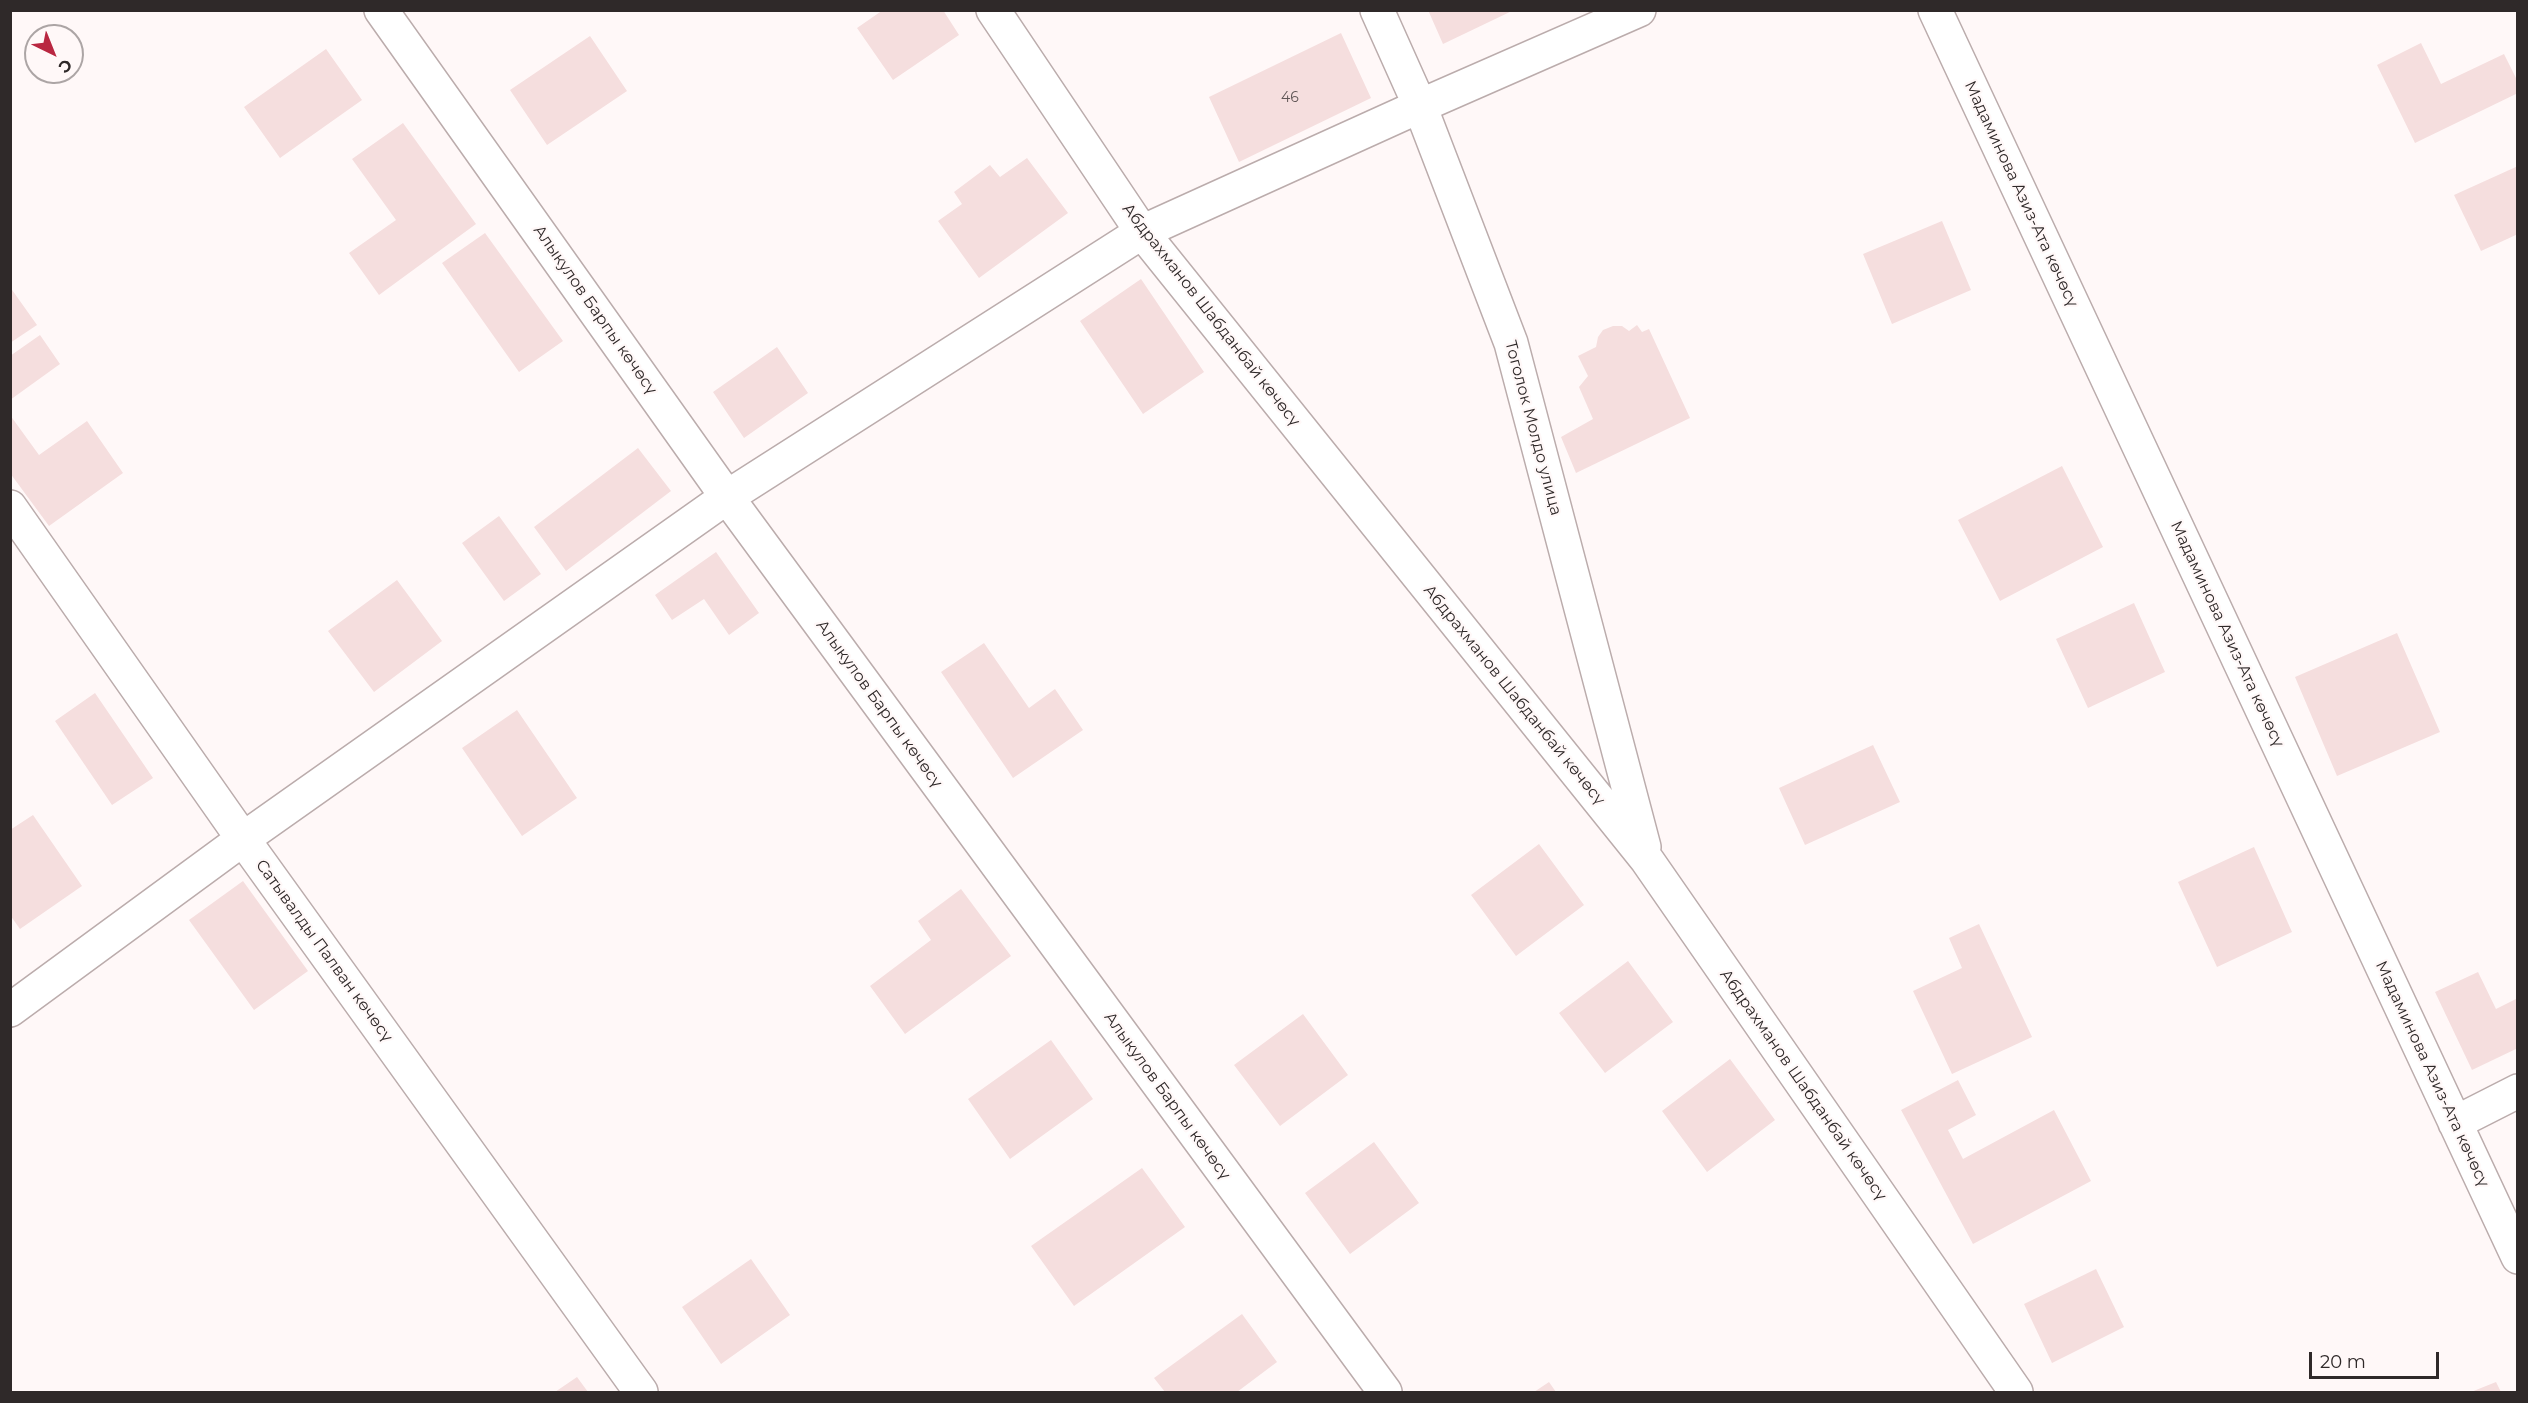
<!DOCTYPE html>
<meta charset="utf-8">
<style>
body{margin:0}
#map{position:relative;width:2528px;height:1403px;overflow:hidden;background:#fff8f8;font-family:Montserrat,sans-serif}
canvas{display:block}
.frame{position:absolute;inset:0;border:12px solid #2f2929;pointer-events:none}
.north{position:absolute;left:24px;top:24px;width:60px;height:60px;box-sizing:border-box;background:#fff8f8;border:2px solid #aca5a5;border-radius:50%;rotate:137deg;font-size:16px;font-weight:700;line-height:24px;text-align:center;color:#2f2929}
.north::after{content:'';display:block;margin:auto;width:21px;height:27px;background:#b92741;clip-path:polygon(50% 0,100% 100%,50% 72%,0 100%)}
.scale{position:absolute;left:2309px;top:1352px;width:130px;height:27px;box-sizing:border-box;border:3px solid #2f2929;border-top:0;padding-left:8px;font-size:18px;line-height:21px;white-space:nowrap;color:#2f2929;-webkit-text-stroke:4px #fff8f8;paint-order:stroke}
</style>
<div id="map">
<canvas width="2528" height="1403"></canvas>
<div class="frame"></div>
<div class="north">С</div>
<div class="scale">20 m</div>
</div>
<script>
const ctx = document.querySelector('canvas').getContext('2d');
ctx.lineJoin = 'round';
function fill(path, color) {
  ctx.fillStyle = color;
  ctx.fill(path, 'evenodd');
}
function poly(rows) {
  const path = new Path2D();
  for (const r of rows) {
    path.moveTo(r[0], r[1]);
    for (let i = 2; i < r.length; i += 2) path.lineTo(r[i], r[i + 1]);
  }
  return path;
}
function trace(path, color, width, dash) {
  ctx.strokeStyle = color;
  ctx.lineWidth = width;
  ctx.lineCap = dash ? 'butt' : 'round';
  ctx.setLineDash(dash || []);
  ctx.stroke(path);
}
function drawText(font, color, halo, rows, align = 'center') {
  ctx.font = font + ' Montserrat,sans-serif';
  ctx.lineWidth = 4.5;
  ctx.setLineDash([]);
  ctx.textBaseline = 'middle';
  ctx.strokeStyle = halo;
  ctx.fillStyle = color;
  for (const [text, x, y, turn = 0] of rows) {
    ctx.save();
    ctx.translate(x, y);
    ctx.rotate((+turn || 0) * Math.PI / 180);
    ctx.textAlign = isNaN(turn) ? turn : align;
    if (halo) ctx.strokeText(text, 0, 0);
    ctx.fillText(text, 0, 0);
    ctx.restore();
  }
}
fill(poly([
 [883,10,943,10,959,35,893,80,857,28],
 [1428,10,1514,10,1443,44],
 [1341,33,1371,98,1239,162,1209,97],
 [590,36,627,91,547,145,510,90],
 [2421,43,2441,84,2504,54,2518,82,2518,93,2415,143,2377,65],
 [326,49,362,100,280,158,244,107],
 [403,123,476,224,379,295,349,253,396,220,352,159],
 [1027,158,1068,213,979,278,938,221,962,204,954,192,990,165,1000,177],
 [2518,166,2518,234,2481,251,2454,195],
 [1942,221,1971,290,1892,324,1863,254],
 [485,233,563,341,519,372,442,263],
 [1141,279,1204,372,1143,414,1080,321],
 [10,287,37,325,10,343],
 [1637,325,1642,332,1649,329,1690,418,1576,473,1561,437,1593,419,1579,387,1588,376,1578,356,1596,347,1598,337,1603,330,1613,326,1622,326,1629,331],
 [40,335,60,364,10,400,10,356],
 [777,347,808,393,744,438,713,392],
 [10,415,39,455,87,421,123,473,49,526,10,473],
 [638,448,671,491,566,571,534,527],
 [2062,466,2103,547,2000,601,1958,520],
 [499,516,541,574,504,601,462,543],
 [716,552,759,613,729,635,704,599,672,620,655,595],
 [397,580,442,641,374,692,328,631],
 [2134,603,2165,672,2088,708,2056,639],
 [2397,633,2440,732,2337,776,2295,677],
 [984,643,1029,708,1055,689,1083,730,1013,778,941,672],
 [95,693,153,778,112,805,55,721],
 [517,710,577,798,522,836,462,748],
 [1873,745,1900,802,1805,845,1779,788],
 [33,815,82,886,20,929,10,915,10,830],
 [1539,844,1584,905,1516,956,1471,895],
 [2254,847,2292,932,2217,967,2178,882],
 [243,881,308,971,254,1010,189,920],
 [961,889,1011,956,905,1034,870,986,931,940,918,921],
 [1979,924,2032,1037,1952,1074,1913,991,1962,968,1949,938],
 [1628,961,1673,1022,1605,1073,1559,1013],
 [2478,972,2496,1009,2518,998,2518,1048,2472,1070,2435,992],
 [1303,1014,1348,1075,1280,1126,1234,1065],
 [1051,1040,1093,1099,1010,1159,968,1099],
 [1730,1059,1775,1120,1707,1172,1662,1111],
 [1958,1080,1976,1115,1948,1130,1963,1159,2054,1110,2091,1181,1973,1244,1901,1110],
 [1374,1142,1419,1203,1350,1254,1305,1193],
 [1142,1168,1185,1227,1074,1306,1031,1246],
 [751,1259,790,1315,721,1364,682,1307],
 [2096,1269,2124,1327,2052,1363,2024,1304],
 [1242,1314,1277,1362,1237,1392,1165,1392,1154,1378],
 [577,1377,588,1392,555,1392],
 [1549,1382,1556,1392,1534,1392],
 [2496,1382,2501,1392,2471,1392]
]), '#f5dede');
const street = poly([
 [381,10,727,497,1385,1392],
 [993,10,1142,232,1647,860,2016,1392],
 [1377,10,1420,106,1511,343,1644,847],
 [1935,10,2518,1257],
 [10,507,243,839,641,1392],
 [10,1010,243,839,727,497,1142,232,1420,106,1639,10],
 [2455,1123,2518,1091]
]);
trace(street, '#bbacac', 36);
trace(street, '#fff', 33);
drawText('14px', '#605656', null, [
 ["46",1290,98]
]);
drawText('16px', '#2f2929', '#fff8f8', [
 ["Мадаминова Азиз-Ата көчөсү",2021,194,65],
 ["Алыкулов Барпы көчөсү",595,310,55],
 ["Абдрахманов Шабданбай көчөсү",1211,315,52],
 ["Тоголок Молдо улица",1533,428,75],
 ["Мадаминова Азиз-Ата көчөсү",2227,634,65],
 ["Абдрахманов Шабданбай көчөсү",1514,695,51],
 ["Алыкулов Барпы көчөсү",879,704,54],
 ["Сатывалды Палван көчөсү",324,951,54],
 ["Мадаминова Азиз-Ата көчөсү",2432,1074,65],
 ["Абдрахманов Шабданбай көчөсү",1803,1085,55],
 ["Алыкулов Барпы көчөсү",1167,1096,54]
]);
</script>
